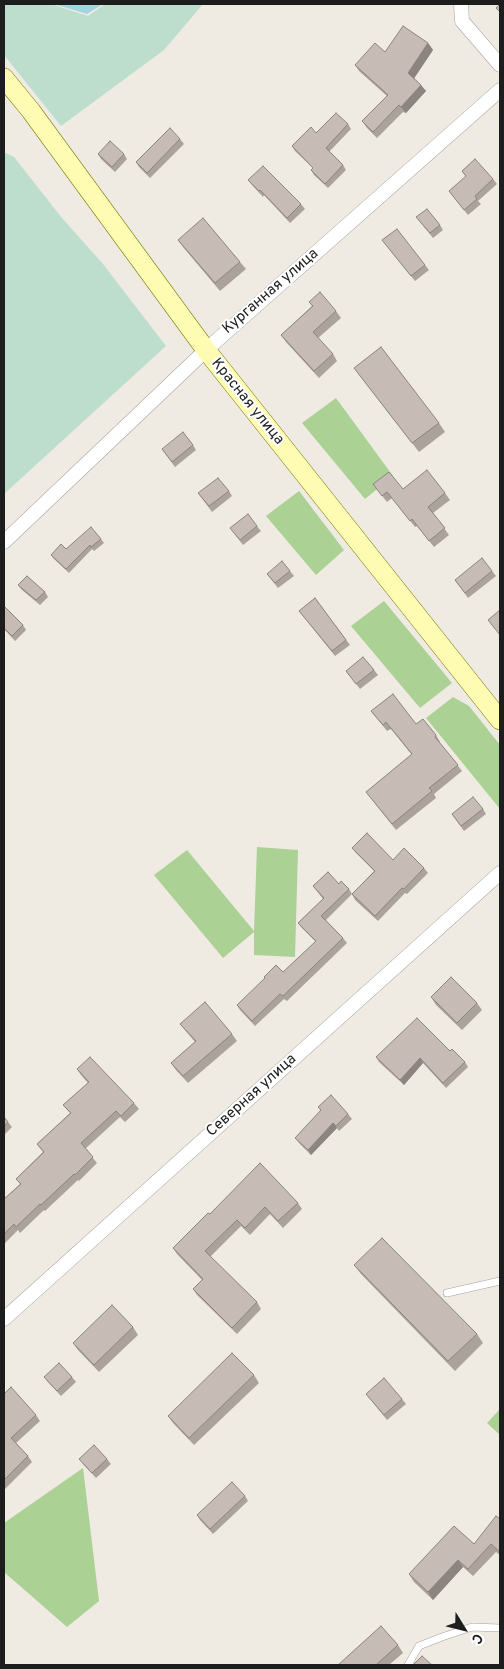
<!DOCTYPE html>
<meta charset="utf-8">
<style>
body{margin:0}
#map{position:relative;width:504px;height:1669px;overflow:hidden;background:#efeae2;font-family:Overpass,sans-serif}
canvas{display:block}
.frame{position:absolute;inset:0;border:5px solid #1d1d1d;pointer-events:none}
.north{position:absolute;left:439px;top:1604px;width:50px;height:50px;-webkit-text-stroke:4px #fff;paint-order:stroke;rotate:126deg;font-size:14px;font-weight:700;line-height:20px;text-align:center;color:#1d1d1d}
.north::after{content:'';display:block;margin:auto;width:18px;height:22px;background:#1d1d1d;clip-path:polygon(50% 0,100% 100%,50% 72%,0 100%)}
</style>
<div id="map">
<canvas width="504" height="1669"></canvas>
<div class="frame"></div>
<div class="north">С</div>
</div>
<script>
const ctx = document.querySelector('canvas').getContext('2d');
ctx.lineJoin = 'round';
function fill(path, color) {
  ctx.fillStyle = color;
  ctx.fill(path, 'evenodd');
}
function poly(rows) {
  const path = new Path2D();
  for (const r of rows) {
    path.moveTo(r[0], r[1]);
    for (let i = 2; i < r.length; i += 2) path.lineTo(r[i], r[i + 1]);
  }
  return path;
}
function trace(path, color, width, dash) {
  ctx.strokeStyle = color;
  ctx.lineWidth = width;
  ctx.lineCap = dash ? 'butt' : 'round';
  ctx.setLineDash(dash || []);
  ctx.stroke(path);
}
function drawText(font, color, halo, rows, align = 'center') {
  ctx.font = font + ' Overpass,sans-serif';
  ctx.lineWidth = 4;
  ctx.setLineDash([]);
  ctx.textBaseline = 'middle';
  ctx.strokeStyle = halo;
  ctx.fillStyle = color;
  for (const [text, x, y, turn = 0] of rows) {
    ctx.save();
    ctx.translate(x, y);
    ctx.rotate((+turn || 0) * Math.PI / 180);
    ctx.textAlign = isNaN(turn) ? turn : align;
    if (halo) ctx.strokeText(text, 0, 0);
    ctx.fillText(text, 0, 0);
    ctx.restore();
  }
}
fill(poly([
 [336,398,393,476,365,499,302,423],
 [299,491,344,550,316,575,266,516],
 [384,601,452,683,420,708,351,626],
 [453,697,469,706,500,745,500,809,426,718],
 [257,847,298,850,295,957,254,955,254,932,223,958,154,875,187,850,254,931],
 [500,1409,500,1435,487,1423],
 [83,1468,99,1601,67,1627,4,1572,4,1523]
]), '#abd194');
fill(poly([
 [4,4,51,4,88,16,105,4,203,4,164,50,61,126,4,55],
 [4,152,14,157,62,218,103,264,166,346,4,494]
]), '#bedecd');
fill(poly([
 [54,4,103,4,87,14]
]), '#a0d6e0');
const lane = poly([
 [447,1293,500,1281],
 [408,1665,419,1646,442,1637,472,1627,500,1628]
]);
const street = poly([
 [461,4,462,21,500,65],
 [4,542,206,350,500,90],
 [4,1319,500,873]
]);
const secondary = poly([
 [4,78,31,111,206,350,500,720]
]);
trace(lane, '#a4a4a4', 8);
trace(street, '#a4a4a4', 15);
trace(secondary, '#747900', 20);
trace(lane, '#fff', 7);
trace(street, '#fff', 14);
trace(secondary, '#fdfcb2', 19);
fill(poly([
 [428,43,433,50,414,78,426,91,406,113,403,112,377,138,367,128,362,121,387,96,359,71,355,65,385,52],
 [348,124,351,129,329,152,343,165,346,170,328,188,314,175,311,170,313,168,295,151,292,146,316,133],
 [180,139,184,144,150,178,139,167,136,162],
 [98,154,124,154,127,159,115,172,101,159],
 [462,171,493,179,497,184,478,201,481,204,468,215,449,191,466,177],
 [248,180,301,204,305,209,290,223,264,195,263,197,252,185],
 [416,217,440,225,443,230,433,238],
 [178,240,240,262,246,269,220,291,183,247],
 [382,240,425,265,429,270,415,281],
 [309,302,336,311,341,318,318,338,333,354,337,361,319,378,286,342,281,335,312,306],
 [354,368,439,423,445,432,419,452],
 [193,445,196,450,175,467,162,449],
 [373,484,403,489,445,493,450,500,433,513,449,535,434,547,417,526,415,527,392,498,387,502],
 [229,491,232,496,212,512,198,493],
 [257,526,261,531,243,545,230,528],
 [101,539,104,543,94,551,92,549,69,573,54,559,51,555,66,549],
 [290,571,294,576,278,588,267,574],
 [492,571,496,576,468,598,455,580],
 [18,585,45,592,48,597,40,605,22,590],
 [315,598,350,645,335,656,299,611],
 [4,606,23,625,26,630,15,641,4,629],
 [374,670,378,675,360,689,346,671],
 [371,711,416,724,436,735,440,742,439,742,462,771,434,794,436,798,396,830,366,792,412,755,391,729,387,731],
 [483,809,486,814,464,831,452,814],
 [352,848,424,868,428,873,407,894,405,893,378,921,355,900,352,894,374,871,356,853],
 [339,884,349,889,352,894,326,920,343,938,347,943,287,1001,284,999,255,1026,240,1010,237,1005,283,972,316,942,302,928,298,923,323,899,313,886],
 [431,997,477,1003,482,1010,462,1030,436,1005],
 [180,1024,232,1034,237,1041,188,1083,176,1070,171,1063,195,1042],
 [450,1051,465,1062,468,1067,446,1088,423,1063,404,1085,379,1062,376,1057],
 [77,1069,134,1103,139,1109,125,1122,120,1117,85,1149,97,1163,79,1181,78,1180,45,1211,44,1210,20,1233,18,1230,4,1244,4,1199,20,1184,16,1179,43,1152,37,1144,70,1113,63,1105,88,1083,81,1075],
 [318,1107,348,1114,352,1119,339,1131,337,1128,311,1155,299,1143,295,1138,321,1111],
 [4,1117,12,1127,4,1135],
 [298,1203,302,1209,283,1228,270,1214,250,1235,241,1226,210,1257,257,1302,261,1309,237,1334,197,1295,193,1289,202,1280,177,1254,173,1248,210,1214],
 [354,1265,477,1334,483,1343,455,1371,361,1274],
 [133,1327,138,1335,99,1372,78,1350,73,1343],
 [254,1375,259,1383,194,1445,173,1423,168,1416],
 [44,1377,72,1377,76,1382,61,1396,48,1382],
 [4,1394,36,1415,40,1421,16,1443,28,1456,32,1462,4,1490],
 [366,1394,402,1399,406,1404,387,1420],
 [79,1459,107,1459,111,1464,96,1478,83,1464],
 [245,1496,248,1501,213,1534,200,1520,197,1515],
 [500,1519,500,1555,496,1552,473,1576,463,1567,433,1600,414,1582,409,1574,474,1544],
 [398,1645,403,1653,389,1665,338,1665]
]), '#aba29c');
fill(poly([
 [428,43,433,50,413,80,408,73],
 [421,85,426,91,406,113,401,107],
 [420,1058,423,1063,404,1085,400,1080],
 [333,1123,337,1128,311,1155,308,1150],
 [458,1560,463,1567,433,1600,428,1592]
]), '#8b847f');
const building = poly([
 [500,4,500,12,496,8,500,4],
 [403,26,428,43,408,73,421,85,401,107,399,105,373,132,362,121,388,95,355,65,375,43,385,52,403,26],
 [336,113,348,124,326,148,343,165,325,184,311,170,313,168,292,146,311,127,316,133,336,113],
 [170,128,180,139,147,173,136,162,170,128],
 [110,141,124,154,112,167,98,154,110,141],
 [475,159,493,179,475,196,477,199,464,210,449,191,466,176,462,171,475,159],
 [263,166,301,204,287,218,260,190,259,191,248,180,263,166],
 [427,209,440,225,430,233,416,217,427,209],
 [203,218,240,262,215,283,178,240,203,218],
 [397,229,425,265,411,276,382,240,397,229],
 [320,292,336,311,313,332,333,354,314,371,281,335,313,306,309,302,320,292],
 [381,347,439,423,412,443,354,368,381,347],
 [183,432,193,445,172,462,162,449,183,432],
 [427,470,445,493,428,507,445,528,429,541,412,519,410,521,387,492,382,496,373,484,389,472,403,489,427,470],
 [218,478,229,491,209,506,198,493,218,478],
 [248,514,257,526,240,540,230,528,248,514],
 [91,527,101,539,91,547,90,545,66,569,51,555,61,544,66,549,91,527],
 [482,558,492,571,465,593,455,580,482,558],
 [282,561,290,571,275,583,267,574,282,561],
 [27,576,45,592,36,600,18,585,27,576],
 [315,598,346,640,332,651,299,611,315,598],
 [4,606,23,625,12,636,4,628,4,606],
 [500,610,500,635,488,620,500,610],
 [363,657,374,670,356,684,346,671,363,657],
 [393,694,416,724,423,719,436,735,435,737,458,765,429,788,432,791,392,824,366,792,412,754,386,722,383,725,371,711,393,694],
 [473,797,483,809,461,826,452,814,473,797],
 [367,833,393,860,404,848,424,868,404,889,402,888,375,916,352,894,375,871,352,848,367,833],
 [328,872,339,884,341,881,349,889,321,916,343,938,283,996,280,994,252,1021,237,1005,265,978,264,977,276,965,283,972,316,941,298,923,324,898,313,886,328,872],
 [451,977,477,1003,457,1023,431,997,451,977],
 [205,1002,232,1034,183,1076,171,1063,196,1041,180,1024,205,1002],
 [417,1018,450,1051,452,1049,465,1062,443,1083,420,1058,400,1080,376,1057,417,1018],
 [90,1057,134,1103,121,1116,116,1111,81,1143,93,1157,75,1175,74,1174,41,1205,40,1204,16,1227,14,1224,4,1234,4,1199,21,1184,16,1179,44,1152,37,1144,71,1113,63,1105,89,1082,77,1069,90,1057],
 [331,1095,348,1114,336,1126,333,1123,308,1150,295,1138,321,1110,318,1107,331,1095],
 [4,1117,8,1122,4,1127,4,1117],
 [260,1163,298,1203,278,1221,265,1207,245,1228,237,1220,205,1251,257,1302,232,1328,193,1289,203,1279,173,1248,208,1213,210,1214,260,1163],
 [382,1238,477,1334,448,1361,354,1265,382,1238],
 [112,1305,133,1327,94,1365,73,1343,112,1305],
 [232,1353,254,1375,189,1438,168,1416,232,1353],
 [59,1363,72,1377,57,1391,44,1377,59,1363],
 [384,1378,402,1399,384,1415,366,1394,384,1378],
 [11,1387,36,1415,11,1438,28,1456,4,1480,4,1394,11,1387],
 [94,1445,107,1459,92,1473,79,1459,94,1445],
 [232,1482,245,1496,210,1529,197,1515,232,1482],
 [496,1516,500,1519,500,1552,491,1544,468,1569,458,1560,428,1592,409,1574,454,1526,474,1544,496,1516],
 [381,1626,398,1645,376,1665,338,1665,381,1626],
 [422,1656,432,1665,413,1665,422,1656]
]);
fill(building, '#c7bcb5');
trace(building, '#8b847f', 1);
drawText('15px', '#1d1d1d', '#fff', [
 ["Курганная улица",271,292,-41],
 ["Красная улица",247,402,51],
 ["Северная улица",252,1096,-42]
]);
</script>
